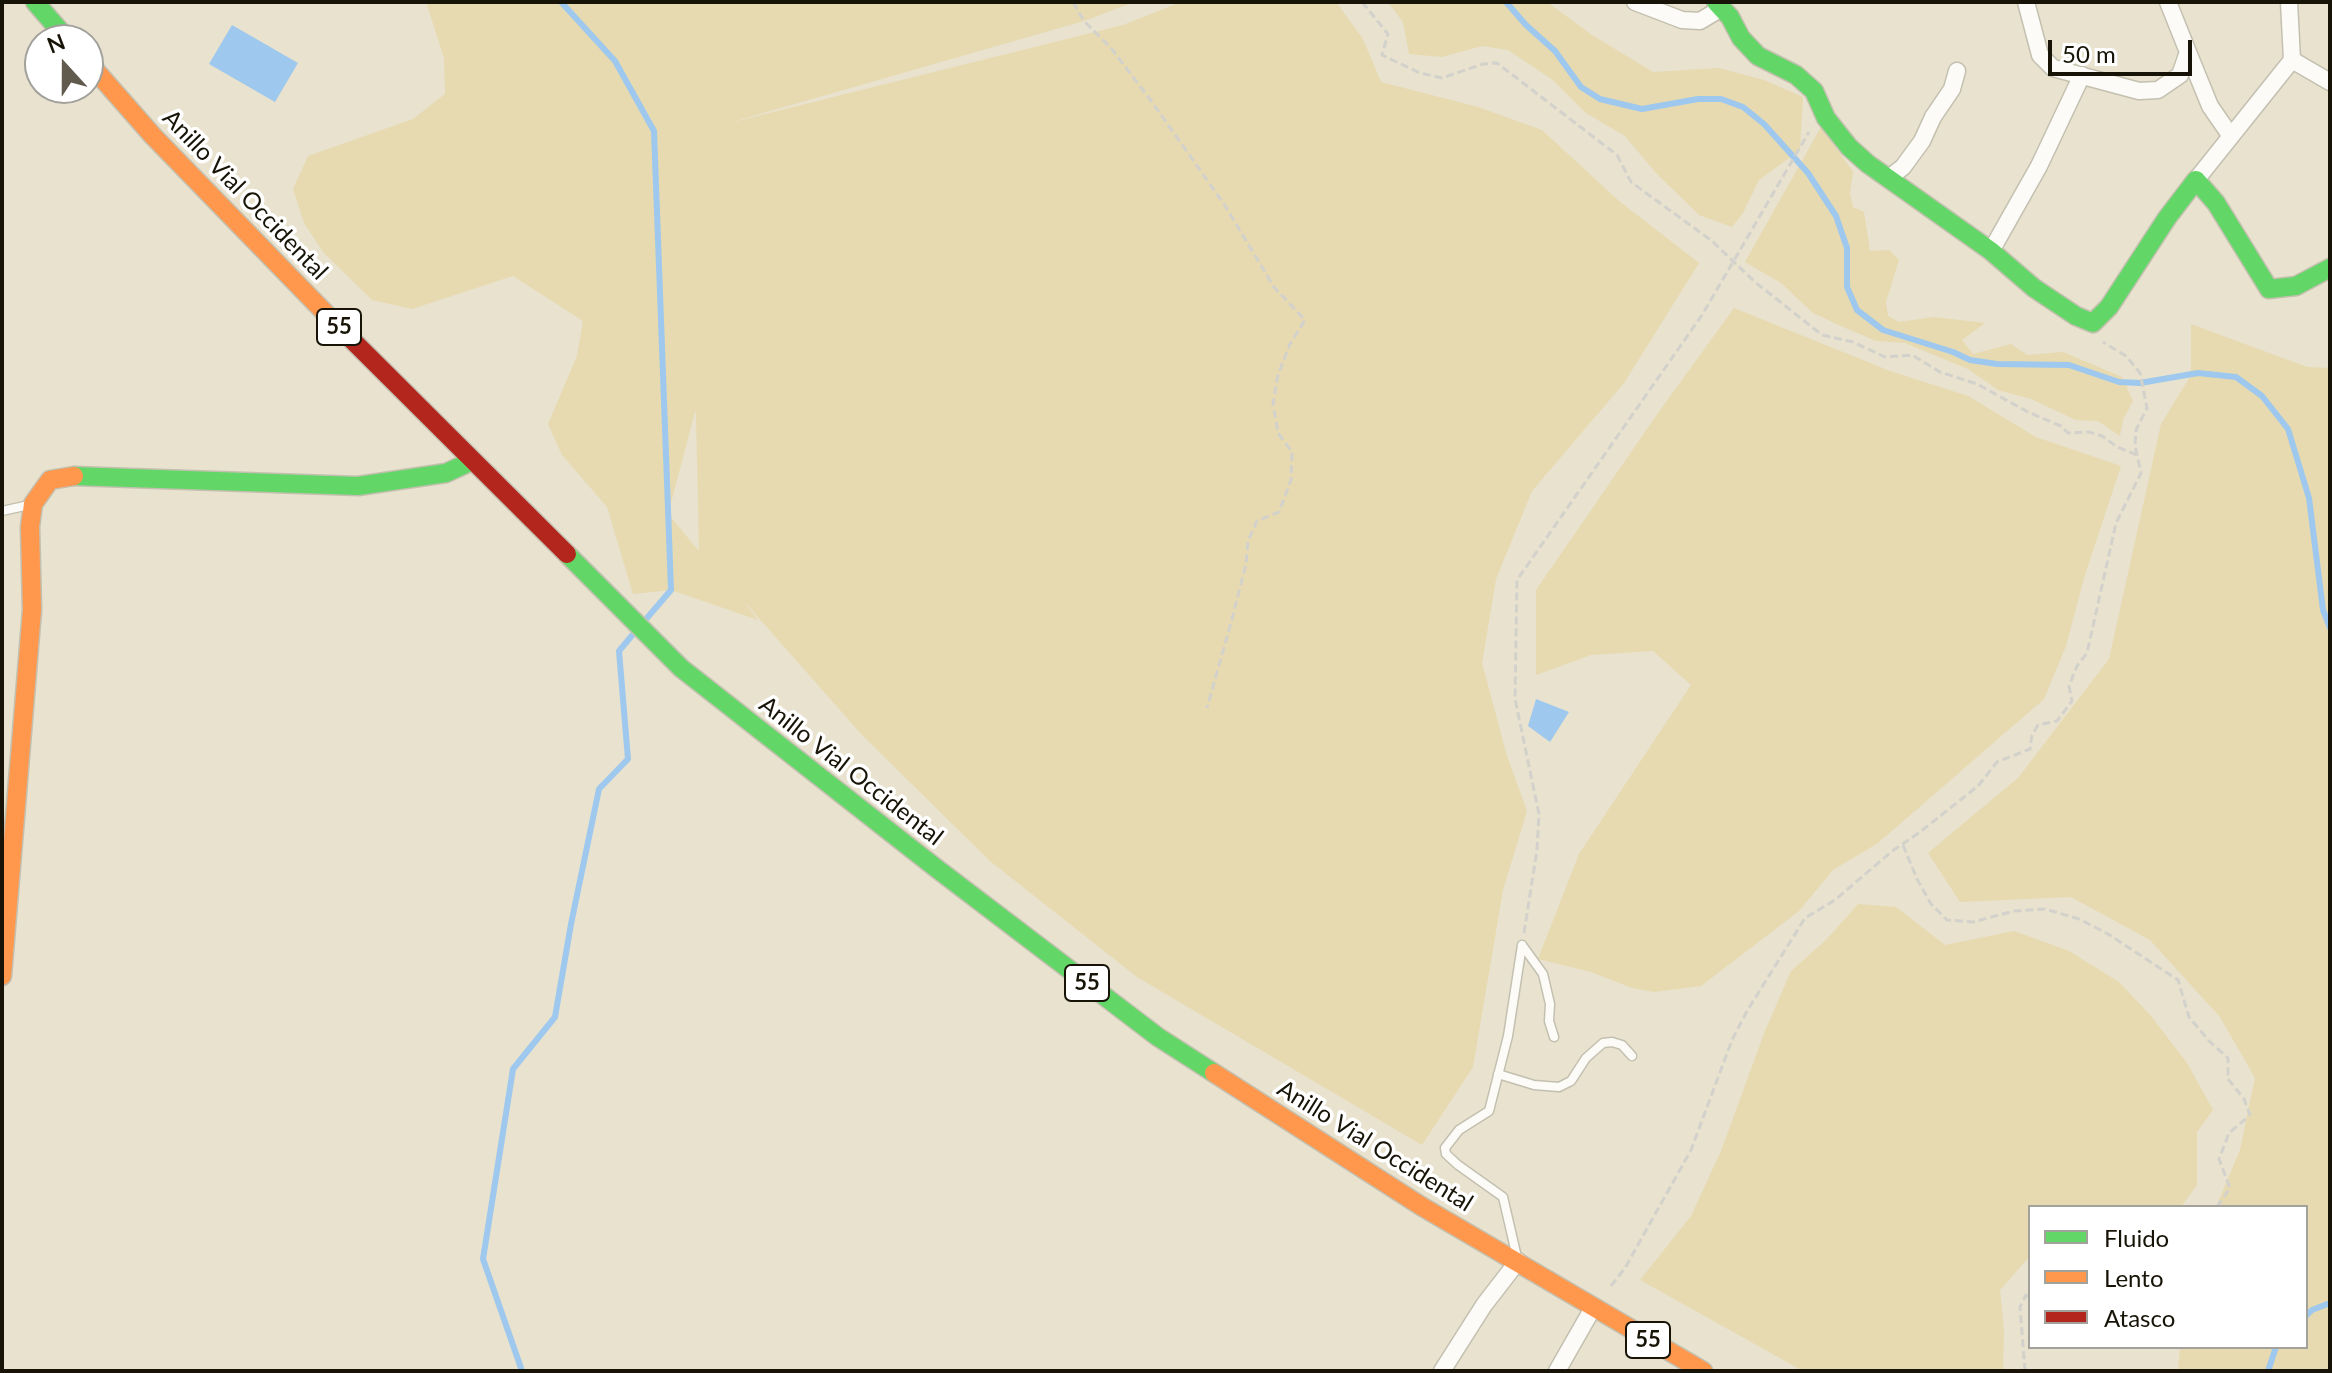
<!DOCTYPE html>
<style>
body{margin:0}
#map{position:relative;width:2332px;height:1373px;overflow:hidden;background:#e8e2ce;font-family:Lato,sans-serif}
canvas{display:block}
.frame{position:absolute;inset:0;border:4px solid #171307;pointer-events:none}
.legend{position:absolute;left:2028px;top:1205px;width:280px;height:144px;box-sizing:border-box;background:#fff;border:2px solid #a2a19c;margin:0;padding:10px 14px;list-style:none;font-size:24px;color:#171307}
.legend li{display:flex;align-items:center;gap:16px;height:40px}
.legend b{width:40px;border:2px solid #a2a19c}
.north{position:absolute;left:24px;top:24px;width:80px;height:80px;box-sizing:border-box;background:#fff;border:2px solid #a2a19c;border-radius:50%;rotate:339deg;font-size:22px;font-weight:700;line-height:32px;text-align:center;color:#171307}
.north::after{content:'';display:block;margin:auto;width:28px;height:36px;background:#605b4d;clip-path:polygon(50% 0,100% 100%,50% 72%,0 100%)}
.scale{position:absolute;left:2048px;top:40px;width:144px;height:36px;box-sizing:border-box;border:4px solid #171307;border-top:0;padding-left:10px;font-size:24px;line-height:28px;white-space:nowrap;color:#171307;-webkit-text-stroke:6px #fff;paint-order:stroke}
</style>
<div id="map">
<canvas width="2332" height="1373"></canvas>
<div class="frame"></div>
<ul class="legend">
<li><b style="height:10px;background:#63d668"></b>Fluido</li>
<li><b style="height:10px;background:#ff974d"></b>Lento</li>
<li><b style="height:10px;background:#b3261e"></b>Atasco</li>
</ul>
<div class="north">N</div>
<div class="scale">50 m</div>
</div>
<script>
const ctx = document.querySelector('canvas').getContext('2d');
ctx.lineJoin = 'round';
function fill(path, color) {
  ctx.fillStyle = color;
  ctx.fill(path, 'evenodd');
}
function poly(rows) {
  const path = new Path2D();
  for (const r of rows) {
    path.moveTo(r[0], r[1]);
    for (let i = 2; i < r.length; i += 2) path.lineTo(r[i], r[i + 1]);
  }
  return path;
}
function trace(path, color, width, dash) {
  ctx.strokeStyle = color;
  ctx.lineWidth = width;
  ctx.lineCap = dash ? 'butt' : 'round';
  ctx.setLineDash(dash || []);
  ctx.stroke(path);
}
function drawText(font, color, halo, rows, align = 'center') {
  ctx.font = font + ' Lato,sans-serif';
  ctx.lineWidth = 7;
  ctx.setLineDash([]);
  ctx.textBaseline = 'middle';
  ctx.strokeStyle = halo;
  ctx.fillStyle = color;
  for (const [text, x, y, turn = 0] of rows) {
    ctx.save();
    ctx.translate(x, y);
    ctx.rotate((+turn || 0) * Math.PI / 180);
    ctx.textAlign = isNaN(turn) ? turn : align;
    if (halo) ctx.strokeText(text, 0, 0);
    ctx.fillText(text, 0, 0);
    ctx.restore();
  }
}
fill(poly([
 [426,2,1134,2,1084,21,725,124,1123,25,1181,2,1336,2,1363,39,1381,82,1478,107,1542,130,1619,201,1699,263,1624,383,1532,491,1496,579,1482,663,1507,756,1527,811,1503,890,1473,1067,1422,1145,1137,977,990,861,862,735,742,599,758,620,671,590,633,594,607,507,562,455,548,424,577,356,583,321,513,276,412,309,372,300,323,252,304,223,293,189,308,156,413,119,445,94,444,58],
 [695,412,696,413,699,551,668,514],
 [1388,2,1547,2,1592,35,1653,72,1719,68,1764,80,1803,97,1800,150,1759,180,1743,213,1732,227,1699,215,1656,173,1625,136,1586,113,1553,80,1508,50,1482,46,1442,57,1409,54,1403,22],
 [1821,127,1853,172,1850,194,1853,207,1864,212,1870,251,1889,250,1899,260,1886,302,1888,316,1899,322,1934,317,1985,323,1962,340,1973,354,2011,344,2027,355,2063,352,2122,377,2133,401,2123,420,2120,436,2098,421,2076,420,2031,399,1998,390,1968,369,1905,343,1876,341,1843,327,1813,313,1781,283,1745,262],
 [1734,308,1890,371,1968,396,2036,437,2121,466,2084,578,2066,646,2044,699,1878,843,1833,870,1799,911,1701,986,1654,992,1632,988,1591,972,1538,959,1579,854,1691,685,1653,651,1591,655,1536,675,1536,590,1658,413],
 [2191,324,2307,367,2330,368,2330,1371,2178,1371,2180,1347,2306,1347,2306,1207,2216,1207,2240,1150,2255,1078,2220,1017,2150,940,2071,897,1960,902,1928,853,2018,778,2109,659,2161,424,2191,375],
 [1858,904,1896,907,1945,945,2014,931,2069,951,2119,982,2151,1016,2187,1063,2213,1110,2197,1132,2197,1185,2181,1207,2030,1207,2030,1256,2000,1290,2004,1330,2003,1371,1803,1371,1640,1280,1691,1216,1721,1151,1765,1031,1791,971,1826,940]
]), '#e7dab0');
fill(poly([
 [232,25,298,63,275,102,209,64],
 [1536,699,1569,712,1550,742,1528,726]
]), '#9ec8ee');
trace(poly([
 [561,2,615,61,654,131,671,590,647,618],
 [1506,2,1526,25,1555,51,1581,87,1600,99,1642,109,1698,99,1721,99,1743,107,1764,124,1808,173,1836,216,1847,248,1847,287,1857,310,1883,330,1953,352,1970,360,1997,364,2069,365,2119,382,2140,383,2198,373,2236,377,2262,396,2288,429,2309,498,2323,610,2330,628],
 [2306,1316,2312,1310,2330,1303],
 [522,1371,483,1259,513,1069,555,1017,571,924,599,789,628,759,619,651,634,633],
 [2268,1371,2276,1347]
]), '#9ec8ee', 6);
const lane = poly([
 [2,511,29,505],
 [1522,945,1543,974,1550,1004,1549,1021,1554,1037],
 [1498,1074,1534,1085,1559,1087,1571,1081,1586,1058,1603,1043,1612,1042,1622,1045,1632,1056],
 [1516,1253,1503,1197,1458,1165,1446,1154,1445,1148,1459,1130,1489,1111,1508,1036,1522,945]
]);
const street = poly([
 [1635,2,1682,20,1700,21,1720,9],
 [2026,2,2040,55,2053,68,2139,91,2158,90,2180,75,2188,52,2168,2],
 [2188,52,2210,106,2230,135],
 [2292,60,2330,82],
 [1889,178,1903,167,1922,141,1933,117,1952,89,1957,71],
 [2196,180,2292,60,2289,2],
 [1991,251,2039,166,2082,75],
 [1442,1371,1484,1305,1518,1261],
 [1557,1371,1593,1308]
]);
const fast = poly([
 [35,2,68,40],
 [1716,2,1730,17,1741,38,1758,56,1796,75,1814,91,1826,118,1849,147,1868,164,1991,251,2034,288,2076,316,2093,323,2109,307,2167,218,2196,180,2216,203,2269,289,2296,286,2330,268],
 [74,476,358,486,446,473,472,461],
 [567,554,681,668,936,868,1158,1037,1214,1073]
]);
const slow = poly([
 [88,62,153,136,334,322],
 [2,976,32,610,30,527,33,504,50,480,74,476],
 [1214,1073,1421,1206,1703,1371]
]);
const jam = poly([
 [334,322,567,554]
]);
trace(lane, '#c4c0b0', 11);
trace(street, '#c4c0b0', 19);
trace(fast, '#c4c0b0', 21);
trace(slow, '#c4c0b0', 21);
trace(jam, '#c4c0b0', 21);
trace(poly([
 [1073,2,1084,21,1111,48,1152,102,1224,204,1274,287,1305,320,1290,344,1278,375,1273,404,1278,433,1292,452,1291,480,1279,512,1257,521,1248,541,1246,564,1232,619,1207,708],
 [1362,2,1388,34,1382,55,1420,73,1442,78,1483,64,1497,63,1617,155,1631,182,1712,241,1755,282,1822,335,1853,342,1885,357,1912,355,1940,372,1977,384,2028,412,2061,426,2068,433,2089,432,2102,436,2117,447,2137,455],
 [1903,845,1917,879,1931,904,1947,920,1973,922,2014,911,2045,909,2079,919,2108,934,2178,980,2189,1017,2209,1041,2228,1058,2228,1079,2244,1099,2250,1115,2229,1133,2219,1159,2230,1188,2217,1207],
 [1524,933,1537,850,1539,814,1515,699,1517,580,1702,315,1809,132],
 [1611,1286,1625,1268,1691,1150,1732,1040,1747,1011,1805,918,1835,900,1891,852,1920,832,1978,786,1997,762,2030,749,2032,735,2038,725,2057,721,2072,701,2069,686,2077,666,2087,653,2116,523,2141,473,2135,446,2136,430,2147,408,2140,373,2126,356,2103,342],
 [2025,1371,2020,1307,2026,1295,2030,1298]
]), '#d3d1cb', 3, [8, 4]);
trace(lane, '#fcfbf8', 8);
trace(street, '#fcfbf8', 16);
trace(fast, '#63d668', 18);
trace(slow, '#ff974d', 18);
trace(jam, '#b3261e', 18);
for (const [x, y, w] of [
 [339,327,44],
 [1087,983,44],
 [1648,1340,44]
]) {
  const box = new Path2D();
  box.roundRect(x - w / 2, y - 18, w, 36, 6);
  ctx.fillStyle = '#fff';
  ctx.fill(box);
  trace(box, '#171307', 2);
}
drawText('bold 22px', '#171307', null, [
 ["55",339,327],
 ["55",1087,983],
 ["55",1648,1340]
]);
drawText('24px', '#171307', '#fff', [
 ["Anillo Vial Occidental",245,195,46],
 ["Anillo Vial Occidental",851,771,38],
 ["Anillo Vial Occidental",1375,1146,32]
]);
</script>
